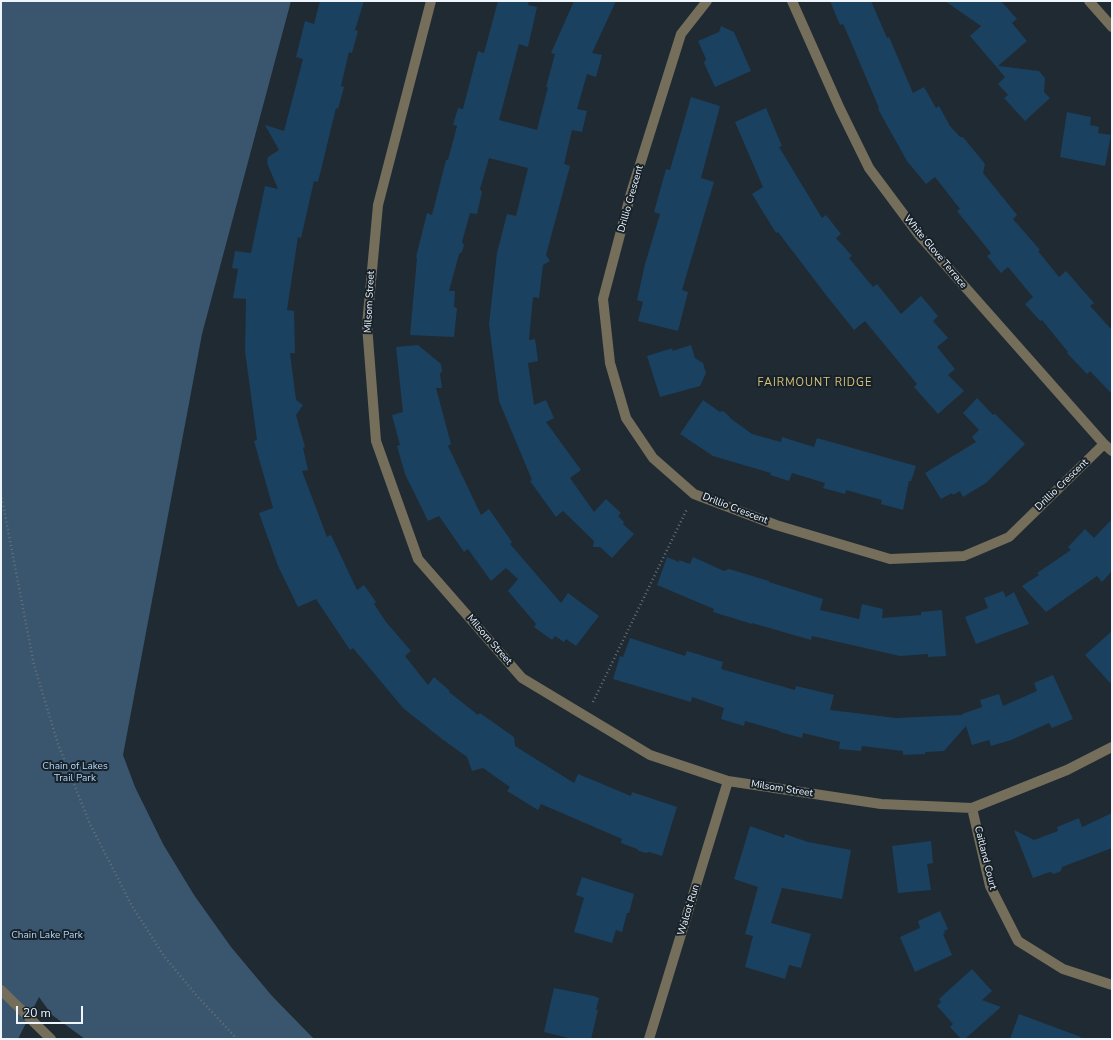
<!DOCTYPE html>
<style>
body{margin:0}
#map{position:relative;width:1113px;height:1040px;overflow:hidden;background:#202a33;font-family:"Nunito Sans",sans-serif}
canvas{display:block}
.frame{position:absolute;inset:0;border:2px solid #eff5fc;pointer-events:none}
.scale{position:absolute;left:16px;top:1006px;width:67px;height:18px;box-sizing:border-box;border:2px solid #eff5fc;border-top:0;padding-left:5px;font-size:12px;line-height:14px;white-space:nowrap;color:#eff5fc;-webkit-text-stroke:3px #172129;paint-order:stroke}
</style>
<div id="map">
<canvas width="1113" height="1040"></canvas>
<div class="frame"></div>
<div class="scale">20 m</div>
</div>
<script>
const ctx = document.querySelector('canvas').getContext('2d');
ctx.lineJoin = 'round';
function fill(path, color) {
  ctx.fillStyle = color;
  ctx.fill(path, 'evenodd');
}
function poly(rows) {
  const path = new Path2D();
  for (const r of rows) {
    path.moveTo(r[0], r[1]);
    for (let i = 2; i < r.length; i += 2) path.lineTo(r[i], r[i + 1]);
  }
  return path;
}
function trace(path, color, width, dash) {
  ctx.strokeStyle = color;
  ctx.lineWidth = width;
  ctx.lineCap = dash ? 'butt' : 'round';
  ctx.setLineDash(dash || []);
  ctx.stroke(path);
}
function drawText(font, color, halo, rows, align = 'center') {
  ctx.font = font + ' "Nunito Sans",sans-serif';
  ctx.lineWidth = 4;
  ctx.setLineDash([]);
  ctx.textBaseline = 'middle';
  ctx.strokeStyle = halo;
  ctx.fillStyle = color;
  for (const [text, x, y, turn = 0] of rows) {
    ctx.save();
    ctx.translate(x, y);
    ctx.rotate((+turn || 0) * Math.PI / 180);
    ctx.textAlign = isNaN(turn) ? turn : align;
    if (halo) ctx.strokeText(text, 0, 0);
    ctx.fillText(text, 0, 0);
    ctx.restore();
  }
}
fill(poly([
 [1,1,291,1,202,334,123,755,135,787,163,844,194,895,231,947,272,996,314,1039,85,1039,52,1015,39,997,18,1039,1,1039]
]), '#3a566e');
fill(poly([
 [320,1,364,1,355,30,358,31,352,53,349,52,341,86,344,87,338,109,336,108,318,182,314,181,301,238,298,237,287,310,294,311,295,353,290,353,296,400,303,405,296,415,305,447,303,448,308,470,302,471,327,537,331,535,357,590,364,585,376,602,374,604,386,622,411,651,405,656,428,685,434,677,450,691,449,692,478,715,480,713,514,737,515,746,574,783,578,774,631,796,632,792,677,807,662,856,649,852,646,853,639,851,637,849,621,843,622,839,541,804,538,810,507,791,510,787,483,768,472,771,467,757,442,739,403,708,353,648,350,650,316,599,298,607,278,566,259,513,273,508,254,441,257,440,245,351,246,299,233,298,238,269,232,268,235,251,251,253,265,186,278,189,267,163,268,157,279,150,265,125,284,131,303,59,296,57,305,21,314,24],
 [498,1,529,1,528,5,537,7,528,47,519,44,499,120,537,130,548,87,546,87,555,54,551,53,574,1,616,1,592,53,602,55,596,77,587,74,577,109,587,111,582,132,572,130,564,164,570,166,546,255,550,261,543,265,539,298,533,297,529,340,535,339,538,361,528,363,534,405,546,400,554,418,546,422,581,470,570,478,594,512,606,499,621,513,618,516,624,522,623,524,634,534,612,558,600,547,593,547,594,541,563,511,556,517,530,481,532,480,499,401,489,324,497,253,507,214,516,216,528,168,489,158,480,189,482,192,477,214,470,213,462,242,464,245,462,252,459,254,449,291,455,291,454,307,457,308,454,337,410,335,417,258,416,257,427,213,432,215,446,160,448,160,457,126,453,125,458,108,463,109,478,51,484,53],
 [830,1,871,1,887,38,889,37,913,93,924,87,936,108,939,106,950,126,960,137,963,137,985,164,983,173,1017,215,1013,219,1040,250,1038,251,1059,277,1066,271,1094,303,1090,306,1112,330,1112,394,1090,371,1087,374,1067,353,1068,352,1042,320,1040,321,1025,304,1033,297,1008,267,1001,273,987,256,991,253,957,211,960,209,935,177,926,184,907,161,878,109,879,108,851,42,843,24,840,25],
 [945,1,1001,1,1017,19,1012,23,1027,41,998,66,1039,71,1045,78,1044,92,1050,98,1025,121,1004,98,1008,95,998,84,1005,77,970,36,981,26],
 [721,26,734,32,751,71,715,87,704,63,706,59,698,41,719,32],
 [691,97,720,106,701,178,714,182,682,290,688,292,678,331,638,321,643,302,637,300,645,264,660,214,654,212,666,169,670,170],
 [766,108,782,146,779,147,822,218,826,215,841,234,836,238,852,256,849,258,873,287,877,284,901,314,921,296,938,316,933,321,948,338,937,347,955,369,948,375,964,391,938,414,914,387,917,384,865,321,854,330,826,295,778,232,776,233,752,194,763,187,735,122],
 [1067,112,1091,117,1090,125,1099,127,1098,133,1111,135,1105,166,1060,157],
 [418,345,441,364,442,371,440,374,442,388,436,388,451,444,448,446,481,515,489,509,512,542,510,544,561,603,568,593,599,616,576,646,566,639,564,642,555,636,552,640,534,627,536,624,508,591,518,579,506,568,491,581,468,549,464,552,439,516,428,521,405,474,397,446,400,445,392,415,403,412,396,347],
 [691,345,695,358,703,363,706,373,700,386,660,397,647,356,673,348,672,351],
 [977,398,993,415,995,414,1025,444,986,483,963,497,960,491,953,495,952,493,941,499,925,473,976,442,972,437,979,430,963,413],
 [703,400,720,412,723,411,729,416,730,418,752,434,781,442,782,437,814,447,817,438,916,466,911,481,909,481,903,510,881,504,882,500,846,490,845,494,823,488,825,483,792,473,789,481,770,475,771,473,713,456,680,434],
 [1112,519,1112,571,1102,582,1097,576,1046,612,1022,586,1039,575,1037,573,1071,550,1068,547,1085,529,1094,538],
 [667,557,679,562,679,560,690,564,693,557,724,571,729,569,769,581,769,582,823,599,820,610,859,619,862,604,883,609,882,618,921,615,921,612,942,610,946,656,928,657,928,654,900,656,812,636,811,640,752,623,752,624,713,612,714,609,657,585],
 [1003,591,1006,597,1014,592,1029,624,976,644,965,617,988,608,984,598],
 [1112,631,1112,685,1085,655],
 [630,638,685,656,687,651,723,662,721,669,795,690,796,686,834,695,830,710,896,718,963,715,962,714,982,707,980,700,999,694,1003,706,1037,691,1034,683,1053,675,1073,719,1052,728,1049,723,1011,740,991,746,989,740,972,745,966,726,944,751,925,752,925,754,903,755,903,751,862,746,861,751,839,749,840,742,803,733,802,738,780,732,780,731,745,721,744,726,721,719,724,708,692,697,691,702,613,679,620,656,623,657],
 [1112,813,1112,848,1062,867,1061,871,1054,874,1050,872,1033,878,1014,830,1034,840,1058,831,1057,827,1079,818,1082,827],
 [750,826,784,838,785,834,808,842,851,850,842,899,782,888,771,923,811,934,801,968,789,965,785,979,745,967,753,936,745,934,758,887,734,879],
 [931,841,933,863,927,864,931,890,898,893,892,846],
 [582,877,634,894,629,913,627,913,622,932,616,930,612,943,574,932,584,898,576,895],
 [940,911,948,929,944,931,945,933,943,934,952,955,915,972,900,937,920,928,918,921],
 [972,969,992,991,982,1000,1001,1007,965,1039,961,1039,950,1027,953,1024,937,1006,941,1002,939,999],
 [554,988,594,996,599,998,596,1010,598,1010,591,1039,573,1039,544,1032],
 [1019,1014,1081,1037,1080,1039,1010,1039]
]), '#1a415f');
trace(poly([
 [1,494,34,665,58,744,90,824,132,906,164,956,197,996,237,1039],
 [593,702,687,509]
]), '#677078', 2.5, [1, 3]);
trace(poly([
 [431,1,378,205,367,325,376,441,418,559,522,678,650,755,728,781,881,804,972,808,1067,770,1112,747],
 [707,1,681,34,631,193,603,299,610,363,626,418,653,458,694,494,776,525,890,559,964,556,1009,537,1104,444],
 [792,1,840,109,869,168,919,235,1104,444,1112,451],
 [1089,1,1112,27],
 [972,808,990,886,1018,941,1063,969,1112,985],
 [1,990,51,1039],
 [649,1039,728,781]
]), '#746e5a', 10);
drawText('10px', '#eff5fc', '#172129', [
 ["Drillio Crescent",631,199,-74],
 ["White Glove Terrace",935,252,50],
 ["Milsom Street",370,302,-87],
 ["Drillio Crescent",1062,485,-44],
 ["Drillio Crescent",735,509,21],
 ["Milsom Street",489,640,49],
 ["Milsom Street",782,789,9],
 ["Caitland Court",985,858,76],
 ["Walcot Run",689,910,-73]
]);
drawText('10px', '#b1d5f5', '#172129', [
 ["Chain of Lakes",75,767],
 ["Trail Park",75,779],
 ["Chain Lake Park",47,936]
]);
ctx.letterSpacing = '1px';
drawText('11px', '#dbc478', '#172129', [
 ["FAIRMOUNT RIDGE",815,383]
]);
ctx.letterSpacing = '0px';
</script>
